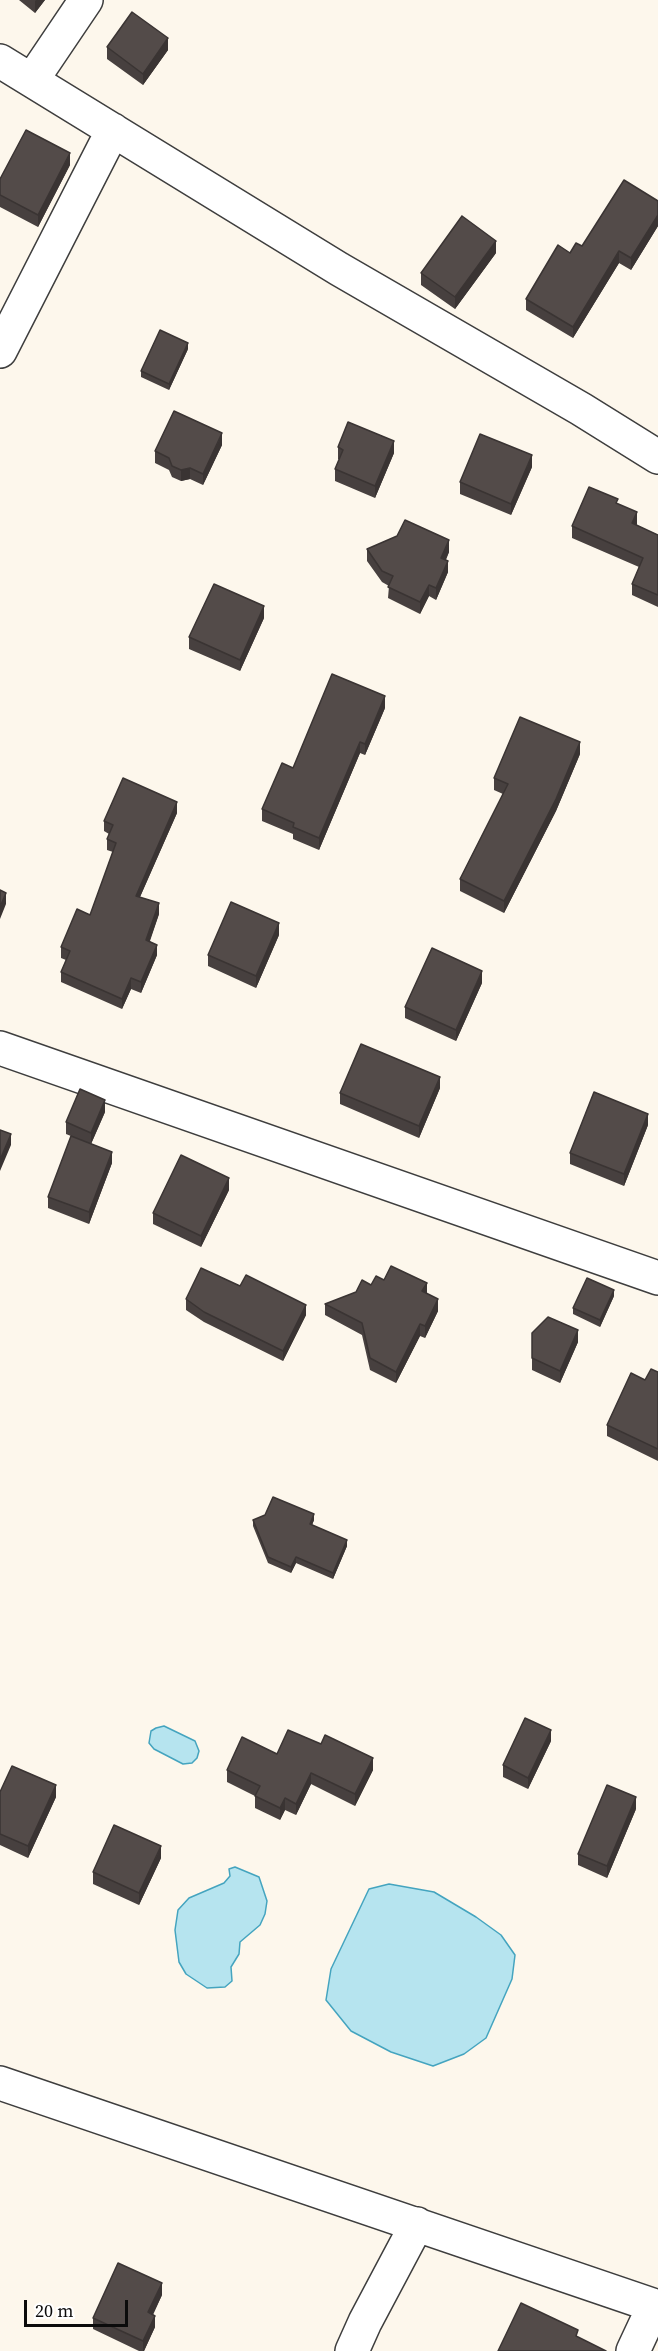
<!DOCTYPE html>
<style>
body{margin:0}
#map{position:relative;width:658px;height:2351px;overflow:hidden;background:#fdf7ec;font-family:"Source Serif 4",serif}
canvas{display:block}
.scale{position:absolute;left:24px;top:2300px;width:104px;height:27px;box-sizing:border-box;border:3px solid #0b0b0b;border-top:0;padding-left:8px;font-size:18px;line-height:21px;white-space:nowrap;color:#0b0b0b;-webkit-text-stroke:4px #fff;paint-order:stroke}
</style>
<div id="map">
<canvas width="658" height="2351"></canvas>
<div class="scale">20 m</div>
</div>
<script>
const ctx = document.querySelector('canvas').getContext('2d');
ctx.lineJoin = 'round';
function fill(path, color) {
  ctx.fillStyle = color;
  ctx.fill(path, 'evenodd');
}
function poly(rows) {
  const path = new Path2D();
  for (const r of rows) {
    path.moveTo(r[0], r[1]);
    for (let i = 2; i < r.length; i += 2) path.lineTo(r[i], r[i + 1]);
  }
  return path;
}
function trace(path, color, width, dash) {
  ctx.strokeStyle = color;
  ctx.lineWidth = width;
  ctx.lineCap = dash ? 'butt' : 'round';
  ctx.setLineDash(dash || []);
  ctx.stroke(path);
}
const water = poly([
 [164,1726,195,1741,199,1751,197,1758,192,1763,183,1764,154,1749,149,1743,151,1731,156,1728,164,1726],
 [235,1867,259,1877,267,1901,265,1914,260,1925,240,1942,239,1954,231,1967,232,1981,225,1987,207,1988,186,1974,179,1962,175,1930,178,1910,189,1898,224,1883,230,1876,229,1869,235,1867],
 [389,1884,434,1892,476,1917,501,1935,515,1955,512,1979,486,2038,464,2054,433,2066,391,2052,351,2031,326,2000,331,1969,369,1889,389,1884]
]);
fill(water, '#b6e4ef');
trace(water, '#44a4bf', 1.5);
const minor = poly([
 [0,61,339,269,581,409,658,457],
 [32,80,86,0],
 [0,351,113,130],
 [0,1048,658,1278],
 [0,2083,658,2307],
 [352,2351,365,2322,417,2224],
 [633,2351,654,2306]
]);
trace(minor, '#3e3e3e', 36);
trace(minor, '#fff', 33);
fill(poly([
 [19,0,45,0,35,13],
 [107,47,168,50,143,85,107,59],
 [70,165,38,227,0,207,0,179],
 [658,201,658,226,631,270,619,263,573,338,526,310,526,299,570,253],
 [496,253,455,309,421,285,421,273],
 [188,349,169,390,141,377,141,371],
 [222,445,203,485,190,479,181,481,172,477,169,470,155,463,155,451],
 [338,447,394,453,375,498,335,481,335,469,339,459,338,459],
 [532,467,511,515,460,494,460,482],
 [618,504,637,524,636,525,658,535,658,607,632,595,632,584,639,567,572,538,572,526],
 [367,549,449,552,446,560,448,572,436,600,429,596,420,614,388,598,389,586,382,582,367,561],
 [264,618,240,671,189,649,189,637],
 [385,708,365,755,360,753,319,850,293,839,293,834,262,821,262,809,293,768],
 [580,754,556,811,504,913,460,891,460,879,503,794,494,790,494,778],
 [177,813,140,897,159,914,150,941,157,955,141,993,131,989,122,1009,61,982,61,972,66,960,61,958,61,947,90,915,113,852,107,850,107,839,109,834,104,831,104,821],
 [279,935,256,988,208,966,208,955],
 [482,983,456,1041,405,1018,405,1007],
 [440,1088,419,1138,340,1104,340,1093],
 [105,1112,91,1144,112,1163,89,1224,48,1208,48,1197,83,1141,66,1134,66,1122],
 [648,1125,624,1186,570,1164,570,1153],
 [229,1190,201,1247,153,1224,153,1213],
 [384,1280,427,1293,438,1311,425,1338,420,1336,396,1383,370,1370,362,1335,325,1315,325,1304,356,1292],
 [614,1296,600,1327,573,1314,573,1308],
 [186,1299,306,1315,283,1361,204,1322,186,1310],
 [532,1333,578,1342,560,1383,532,1370],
 [658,1372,658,1461,607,1436,607,1425,645,1380],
 [253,1520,314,1520,312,1525,347,1546,333,1579,296,1563,291,1573,268,1563,253,1526],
 [551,1741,528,1789,503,1777,503,1765],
 [277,1754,373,1770,355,1806,311,1784,296,1815,285,1810,280,1820,255,1808,255,1796,227,1782,227,1770],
 [0,1792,56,1797,28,1858,0,1845],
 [636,1809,607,1878,578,1865,578,1854],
 [161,1858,139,1905,93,1884,93,1872],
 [162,2295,153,2315,155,2327,144,2351,139,2351,93,2329,93,2318]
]), '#47403f');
fill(poly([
 [36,0,45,0,35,13,35,1],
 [168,38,168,50,143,85,143,74],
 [70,153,70,165,38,227,38,215],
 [658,215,658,226,631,270,631,258],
 [496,241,496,253,455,309,455,297],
 [619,251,619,263,573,338,573,327],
 [188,343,188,349,169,390,169,384],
 [222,433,222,445,203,485,203,474],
 [394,441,394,453,375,498,375,486],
 [532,455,532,467,511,515,511,504],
 [190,468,190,479,181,481,181,470],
 [637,512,637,524,632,535,632,523],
 [449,540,449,552,441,569,441,558],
 [448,561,448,572,436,600,436,588],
 [429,585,429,596,420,614,420,602],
 [264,606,264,618,240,671,240,660],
 [385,696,385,708,365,755,365,744],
 [360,742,360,753,319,850,319,838],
 [580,742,580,754,556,811,504,913,504,901],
 [177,802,177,813,136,906,136,896],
 [6,893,6,904,0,919,0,907],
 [159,903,159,914,146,951,146,940],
 [279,923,279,935,256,988,256,976],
 [157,945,157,955,141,993,141,982],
 [482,971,482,983,456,1041,456,1030],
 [131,978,131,989,122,1009,122,999],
 [440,1077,440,1088,419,1138,419,1126],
 [105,1100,105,1112,91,1144,91,1133],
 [648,1114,648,1125,624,1186,624,1174],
 [11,1134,11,1145,0,1171,0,1160],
 [112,1152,112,1163,89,1224,89,1212],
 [229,1178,229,1190,201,1247,201,1236],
 [427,1283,427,1294,422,1291],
 [614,1290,614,1296,600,1327,600,1320],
 [438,1299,438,1311,425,1338,425,1326],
 [306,1305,306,1315,283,1361,283,1351],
 [420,1324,420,1336,396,1383,396,1372],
 [578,1330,578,1342,560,1383,560,1371],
 [314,1514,314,1520,310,1530,310,1524],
 [347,1540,347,1546,333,1579,333,1573],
 [296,1557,296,1563,291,1573,291,1567],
 [551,1730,551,1741,528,1789,528,1778],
 [373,1758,373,1770,355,1806,355,1794],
 [311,1773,311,1784,296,1815,296,1804],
 [56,1785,56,1797,28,1858,28,1846],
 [636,1797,636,1809,607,1878,607,1866],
 [285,1798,285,1810,280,1820,280,1808],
 [161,1846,161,1858,139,1905,139,1893],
 [162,2283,162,2295,148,2324,148,2312],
 [155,2316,155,2327,144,2351,143,2351,143,2341]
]), '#3a3433');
const building = poly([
 [132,12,168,38,143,74,107,47,132,12],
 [26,130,70,153,38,215,0,195,0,179,26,130],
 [624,180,658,201,658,215,631,258,619,251,573,327,526,299,558,245,570,253,576,243,582,246,624,180],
 [462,216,496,241,455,297,421,273,462,216],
 [160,330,188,343,169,384,141,371,160,330],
 [174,411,222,433,203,474,190,468,181,470,172,466,169,458,155,451,174,411],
 [348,422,394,441,375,486,335,469,343,450,338,447,348,422],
 [480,434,532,455,511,504,460,482,480,434],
 [589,487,618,499,616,503,637,512,632,523,658,535,658,595,632,584,643,558,572,526,589,487],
 [405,520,449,540,441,558,448,561,436,588,429,585,420,602,388,587,393,576,382,571,367,549,397,536,405,520],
 [214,584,264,606,240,660,189,637,214,584],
 [332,674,385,696,365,744,360,742,319,838,293,827,294,823,262,809,282,763,293,768,332,674],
 [520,717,580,742,556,799,504,901,460,879,508,784,494,778,520,717],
 [123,778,177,802,136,896,159,903,146,940,157,945,141,982,131,978,122,999,61,972,70,951,61,947,77,909,90,915,116,843,107,839,113,825,104,821,123,778],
 [0,890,6,893,0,907,0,890],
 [231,902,279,923,256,976,208,955,231,902],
 [432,948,482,971,456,1030,405,1007,432,948],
 [361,1044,440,1077,419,1126,340,1093,361,1044],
 [80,1089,105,1100,91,1133,66,1122,80,1089],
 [594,1092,648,1114,624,1174,570,1153,594,1092],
 [0,1130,11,1134,0,1160,0,1130],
 [71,1136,112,1152,89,1212,48,1197,71,1136],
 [181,1155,229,1178,201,1236,153,1213,181,1155],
 [391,1266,427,1283,422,1291,438,1299,425,1326,420,1324,396,1372,370,1358,362,1323,325,1304,356,1292,362,1280,371,1285,376,1276,384,1280,391,1266],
 [201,1268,240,1286,246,1275,306,1305,283,1351,204,1312,186,1299,201,1268],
 [587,1278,614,1290,600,1320,573,1308,587,1278],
 [548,1317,578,1330,560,1371,532,1358,532,1333,548,1317],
 [651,1369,658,1372,658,1449,607,1425,631,1373,645,1380,651,1369],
 [273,1497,314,1514,310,1524,347,1540,333,1573,296,1557,291,1567,268,1557,253,1520,265,1515,273,1497],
 [525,1718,551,1730,528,1778,503,1765,525,1718],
 [288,1730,321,1744,325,1735,373,1758,355,1794,311,1773,296,1804,285,1798,280,1808,255,1796,260,1786,227,1770,242,1737,277,1754,288,1730],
 [12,1766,56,1785,28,1846,0,1834,0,1792,12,1766],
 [607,1785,636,1797,607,1866,578,1854,607,1785],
 [114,1825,161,1846,139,1893,93,1872,114,1825],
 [118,2263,162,2283,148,2312,155,2316,143,2341,93,2318,118,2263],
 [521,2303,578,2330,576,2336,606,2351,498,2351,521,2303]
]);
fill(building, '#534b49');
trace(building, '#3a3433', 1.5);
</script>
